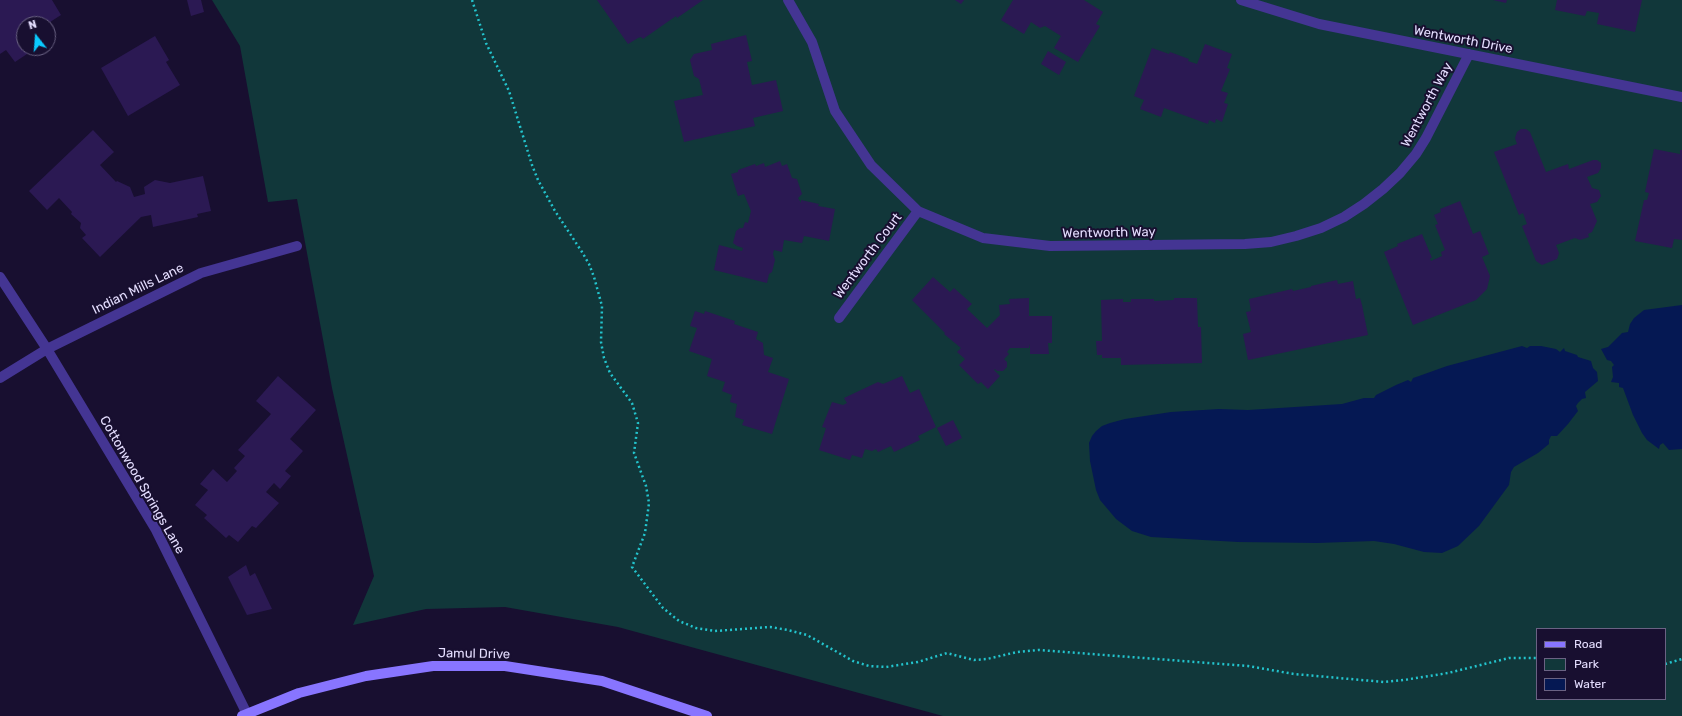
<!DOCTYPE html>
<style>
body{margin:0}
#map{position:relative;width:1682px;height:716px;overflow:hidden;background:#180f30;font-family:Rubik,sans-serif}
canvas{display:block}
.legend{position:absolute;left:1536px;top:628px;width:130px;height:72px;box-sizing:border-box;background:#180f30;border:1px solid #6a6283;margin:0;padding:5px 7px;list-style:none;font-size:12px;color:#e5deff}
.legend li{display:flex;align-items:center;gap:8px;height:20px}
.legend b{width:20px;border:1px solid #6a6283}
.north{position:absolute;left:16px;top:16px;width:40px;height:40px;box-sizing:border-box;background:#180f30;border:1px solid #6a6283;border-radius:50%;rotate:343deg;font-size:11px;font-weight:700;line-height:16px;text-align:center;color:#e5deff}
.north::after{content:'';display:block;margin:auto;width:14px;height:18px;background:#0acaff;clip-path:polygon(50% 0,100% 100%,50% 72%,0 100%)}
</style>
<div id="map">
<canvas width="1682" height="716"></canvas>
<ul class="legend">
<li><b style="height:5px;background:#8875ff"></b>Road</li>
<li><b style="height:11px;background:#11373a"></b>Park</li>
<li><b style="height:11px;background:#051853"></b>Water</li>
</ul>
<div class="north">N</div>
</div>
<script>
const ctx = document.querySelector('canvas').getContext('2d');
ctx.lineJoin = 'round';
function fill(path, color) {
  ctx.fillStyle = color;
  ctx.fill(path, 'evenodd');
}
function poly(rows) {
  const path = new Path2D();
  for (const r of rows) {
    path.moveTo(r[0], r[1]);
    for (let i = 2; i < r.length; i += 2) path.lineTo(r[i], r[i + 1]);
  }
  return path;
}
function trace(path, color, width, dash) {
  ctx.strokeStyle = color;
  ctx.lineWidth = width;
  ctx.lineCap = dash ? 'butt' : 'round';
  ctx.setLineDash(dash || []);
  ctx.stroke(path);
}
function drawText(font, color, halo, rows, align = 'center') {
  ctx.font = font + ' Rubik,sans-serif';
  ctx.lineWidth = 4;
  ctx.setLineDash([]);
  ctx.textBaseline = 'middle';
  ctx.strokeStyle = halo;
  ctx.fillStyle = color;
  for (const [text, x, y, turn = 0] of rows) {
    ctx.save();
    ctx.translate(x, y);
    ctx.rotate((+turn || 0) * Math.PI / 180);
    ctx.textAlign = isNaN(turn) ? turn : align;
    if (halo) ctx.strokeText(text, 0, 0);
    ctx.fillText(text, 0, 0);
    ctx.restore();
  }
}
fill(poly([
 [212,0,1682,0,1682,716,943,716,618,627,505,607,426,609,353,625,374,576,332,388,297,199,268,202,240,46],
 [1537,629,1665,629,1665,699,1537,699]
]), '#11373a');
fill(poly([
 [1682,305,1682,449,1669,450,1663,443,1660,445,1659,449,1647,440,1642,433,1633,415,1623,388,1619,387,1619,383,1611,382,1613,377,1612,367,1614,365,1611,361,1607,360,1601,349,1608,347,1622,333,1628,332,1630,324,1634,318,1644,310],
 [1522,346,1527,348,1530,346,1541,346,1556,349,1560,352,1564,348,1565,351,1577,355,1578,357,1591,361,1593,368,1597,372,1598,381,1585,392,1586,398,1582,399,1578,403,1576,406,1578,411,1568,424,1557,436,1551,436,1549,440,1549,444,1538,453,1514,467,1511,472,1509,485,1479,526,1458,546,1442,553,1424,552,1394,544,1374,541,1317,543,1238,542,1151,537,1132,531,1116,519,1100,500,1096,490,1090,461,1089,443,1092,436,1096,431,1102,426,1110,423,1125,419,1171,412,1219,409,1248,410,1342,404,1364,398,1374,398,1376,395,1396,385,1408,380,1411,382,1413,378,1419,376,1447,366]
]), '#051853');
fill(poly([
 [0,0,52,0,61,15,47,24,24,24,24,48,36,48,15,62,6,50,0,54],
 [187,0,201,0,204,12,191,16],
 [597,0,703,0,677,18,676,16,643,39,641,37,638,38,628,44],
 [955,0,964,0,961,4],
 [1013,0,1084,0,1103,12,1096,24,1100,26,1078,62,1054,48,1061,36,1045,26,1040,28,1031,22,1024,34,1001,20],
 [1493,0,1507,0,1506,3],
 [1557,0,1642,0,1635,32,1597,24,1599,13,1587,11,1585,16,1555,10],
 [746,35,752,61,747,62,752,85,776,80,783,111,753,118,755,126,684,142,674,101,703,95,699,79,694,76,690,60,694,54,712,50,711,44],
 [155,36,169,60,166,62,180,85,128,116,101,68],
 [1205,44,1232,54,1227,68,1230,69,1221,91,1228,93,1224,103,1228,104,1222,122,1216,119,1215,123,1209,120,1208,124,1164,108,1161,117,1140,109,1144,100,1134,96,1152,48,1169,54,1170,52,1189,59,1188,61,1197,64],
 [1048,51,1066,62,1059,75,1041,64],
 [1521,129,1526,129,1530,132,1546,172,1568,164,1569,169,1593,160,1597,160,1601,163,1601,168,1598,173,1587,177,1592,188,1599,190,1601,196,1597,202,1590,204,1597,221,1592,232,1588,234,1589,237,1580,240,1575,238,1556,245,1559,253,1557,259,1542,265,1536,261,1522,226,1527,224,1523,213,1519,215,1494,152,1517,144,1515,138,1517,132],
 [93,130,114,152,100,165,116,182,117,181,130,187,134,197,145,194,144,187,155,180,170,183,203,176,211,211,197,214,198,217,153,227,151,215,141,217,100,257,82,238,86,235,80,228,81,223,71,214,72,212,59,198,47,210,29,191],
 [1654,149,1680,154,1680,150,1682,150,1682,240,1674,239,1672,248,1635,241,1644,200,1647,200,1649,193,1645,192],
 [780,161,782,166,787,164,792,178,797,179,802,194,798,198,801,203,801,200,819,204,818,206,835,209,829,241,804,236,802,243,784,240,782,252,774,250,773,254,775,260,772,272,769,274,767,283,714,270,719,245,742,251,743,248,737,246,733,243,736,231,740,228,743,228,745,222,748,223,751,211,744,194,738,196,731,174,738,172,738,170,755,164,756,166,764,163,765,167],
 [1460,201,1473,234,1480,231,1489,254,1482,257,1490,276,1487,289,1476,300,1413,325,1384,252,1398,246,1397,244,1422,234,1432,258,1430,258,1431,261,1442,256,1441,252,1445,250,1435,225,1438,224,1434,215,1441,212,1440,209],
 [933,277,950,292,954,288,972,304,967,309,987,328,1000,315,999,305,1010,304,1009,299,1029,298,1029,316,1052,316,1052,343,1048,343,1049,354,1030,354,1030,344,1029,348,1010,348,1007,352,1009,354,1004,359,1007,362,1007,367,1003,371,997,371,995,369,994,370,1000,376,988,389,981,382,978,384,959,365,965,359,957,352,961,348,944,334,945,333,912,300],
 [1337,280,1338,284,1353,281,1356,299,1360,298,1362,305,1368,335,1248,360,1243,334,1251,332,1246,312,1251,311,1249,299,1292,289,1293,291,1311,287,1311,286],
 [1174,298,1197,298,1198,327,1201,327,1202,363,1121,365,1121,358,1102,358,1102,355,1097,355,1096,341,1102,341,1101,300,1123,299,1123,302,1131,302,1131,299,1154,299,1154,301,1174,300],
 [695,311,704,314,705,311,735,321,734,324,758,332,756,339,763,343,764,355,773,358,768,372,789,379,772,434,742,425,744,420,735,417,737,404,730,402,732,395,722,391,725,382,707,376,712,359,689,351,697,328,690,326],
 [278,376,316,410,290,439,303,451,285,471,291,476,280,489,274,483,266,492,279,503,256,528,252,526,238,542,229,535,226,538,204,518,207,515,195,505,208,490,200,484,213,469,227,482,237,471,234,468,245,456,238,450,271,414,256,401],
 [902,376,910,393,919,389,936,427,918,436,920,440,894,452,891,446,878,452,876,449,872,451,865,449,862,458,852,455,850,460,819,450,826,428,822,427,832,402,843,405,847,403,844,398,878,382,883,384],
 [953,420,962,438,946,446,937,428],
 [246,565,250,576,255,573,272,609,247,615,228,577]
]), '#2b1953');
trace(poly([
 [472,0,486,43,509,91,532,165,538,180,555,211,582,252,589,264,594,277,602,306,601,342,604,358,610,373,632,403,638,423,634,453,646,486,649,503,645,533,632,567,663,608,679,621,696,628,715,631,770,627,788,630,807,635,853,661,869,666,886,667,918,662,947,653,974,660,987,659,1017,652,1039,650,1248,666,1294,674,1384,682,1404,680,1448,673,1509,658,1537,658],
 [1665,664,1682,659]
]), '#23c4cd', 2.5, [2, 3]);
trace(poly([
 [788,0,812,42,835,111,871,165,918,211,983,238,1050,246,1245,244,1271,242,1296,236,1321,228,1344,217,1364,204,1383,189,1400,173,1416,154,1426,138,1469,54],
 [1241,0,1319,24,1682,97],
 [0,277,47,349,156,530,247,714],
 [839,318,918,211],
 [0,378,47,349,201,273,297,246]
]), '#443593', 10);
trace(poly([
 [242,716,299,693,366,676,433,666,505,666,602,681,707,716]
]), '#8875ff', 10);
drawText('13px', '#e5deff', '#180f30', [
 ["Wentworth Drive",1463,40,11],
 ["Wentworth Way",1427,105,-62],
 ["Wentworth Way",1109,233,-1],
 ["Wentworth Court",868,256,-53],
 ["Indian Mills Lane",138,289,-26],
 ["Cottonwood Springs Lane",142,485,60],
 ["Jamul Drive",474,654,1]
]);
</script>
